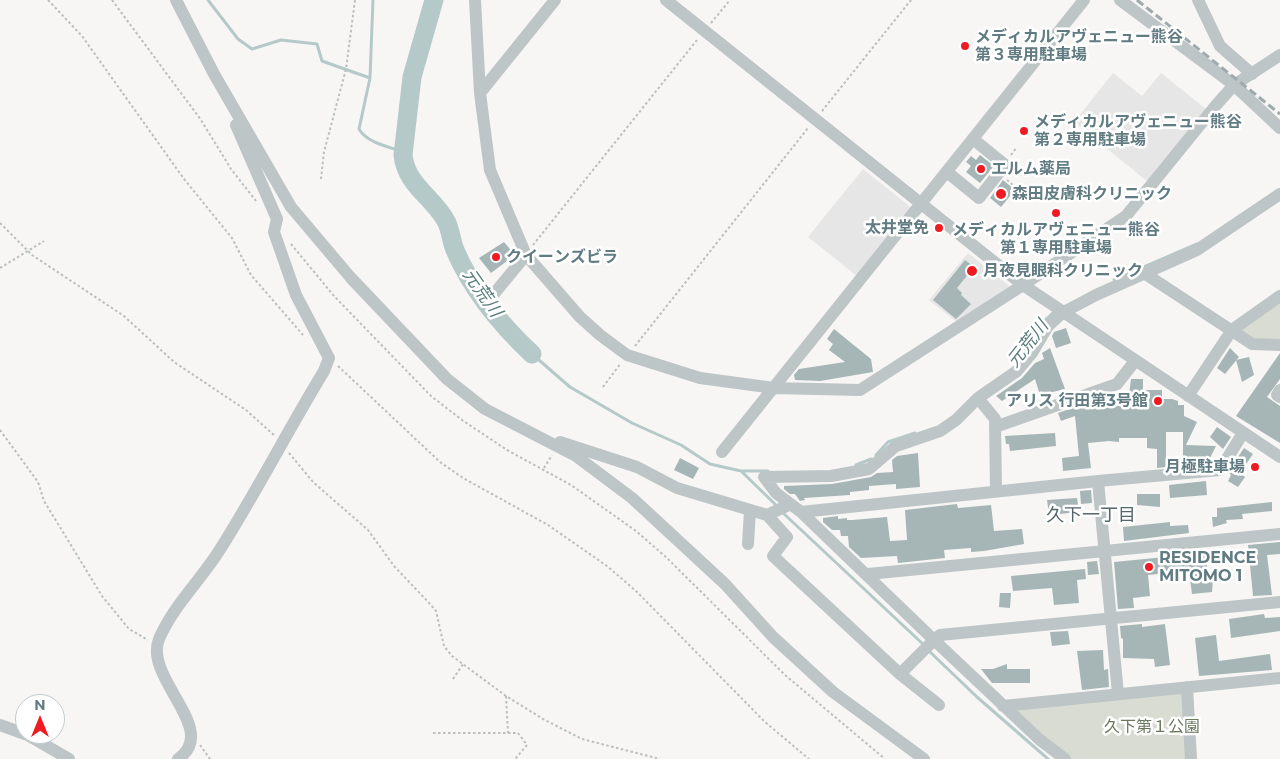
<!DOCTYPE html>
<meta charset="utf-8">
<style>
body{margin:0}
#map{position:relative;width:1280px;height:759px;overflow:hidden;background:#f7f6f4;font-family:Montserrat,sans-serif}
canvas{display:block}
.north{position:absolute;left:15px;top:694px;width:50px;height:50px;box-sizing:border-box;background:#fff;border:1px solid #bfcacd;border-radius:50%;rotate:0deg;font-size:14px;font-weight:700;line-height:20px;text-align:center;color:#607b81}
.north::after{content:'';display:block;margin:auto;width:18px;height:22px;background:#f01a22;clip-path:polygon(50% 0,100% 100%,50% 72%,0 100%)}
</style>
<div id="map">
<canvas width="1280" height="759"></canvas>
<div class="north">N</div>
</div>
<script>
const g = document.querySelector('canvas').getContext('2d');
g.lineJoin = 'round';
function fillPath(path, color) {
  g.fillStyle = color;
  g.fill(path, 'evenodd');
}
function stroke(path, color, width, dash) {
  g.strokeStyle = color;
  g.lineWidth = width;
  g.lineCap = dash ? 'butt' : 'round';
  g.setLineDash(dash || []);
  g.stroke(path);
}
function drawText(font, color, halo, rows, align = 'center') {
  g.font = font + ' Montserrat,"Noto Sans JP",sans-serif';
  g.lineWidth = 5;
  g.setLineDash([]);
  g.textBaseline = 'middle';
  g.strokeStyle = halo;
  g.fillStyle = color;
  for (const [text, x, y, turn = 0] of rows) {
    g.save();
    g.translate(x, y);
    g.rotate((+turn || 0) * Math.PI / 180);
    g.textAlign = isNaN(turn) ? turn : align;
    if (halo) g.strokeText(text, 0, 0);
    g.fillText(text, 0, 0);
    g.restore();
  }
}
fillPath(new Path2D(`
 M1113,73L1142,96L1161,73L1206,109L1147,181L1074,122Z
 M863,169L913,209L858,277L808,237Z
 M968,253L1012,288L958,323L929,300Z`), '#e5e6e5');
fillPath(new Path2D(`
 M1280,301V340H1253L1239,330Z
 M1183,693L1186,759H1071L1013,710Z`), '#d9dcd2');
stroke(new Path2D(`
 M208,0L238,39L252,49L281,40L317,44L322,61L370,78L359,129C367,143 389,147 404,152
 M370,78L373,0
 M1114,280L1197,244
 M532,354L570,387L632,423L681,445L710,464L741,471H768
 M1019,360L1043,322L1055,311
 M876,455L888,442L915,433
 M856,465L871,459
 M741,471L778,507
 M782,512L925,646
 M929,651L977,697L1048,759`), '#b5c9c9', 3);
stroke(new Path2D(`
 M434,0L412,77L403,155C406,185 433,197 446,221C451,230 451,241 455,250C472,290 500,324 532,354`), '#b5c9c9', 19);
fillPath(new Path2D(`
 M980,155L994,166L980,183L966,172L971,166L966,162L971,156L976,160Z
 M1003,180L1015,190L1001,207L990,198Z
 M504,242L515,255L491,273L479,258Z
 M965,260L974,267L957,288L962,293L961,295L971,304L956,319L933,300Z
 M1066,328L1071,343L1056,348L1052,336L1054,332Z
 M834,329L871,359L873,372L820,381L795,380L794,375L799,369L845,362L829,350L833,344L827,339Z
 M1050,348L1065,389L1040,395L1035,379L1002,401L996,396L1022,378L1035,363L1044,359L1042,353Z
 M1230,348L1239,357L1225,374L1217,368Z
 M1280,353V379L1267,397L1280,406V443L1236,416Z
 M1249,357L1254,375L1242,382L1236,360Z
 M1131,379H1143V390H1162V399H1172L1178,401V405H1184V416L1197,422L1186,445L1216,446L1210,458H1183V432H1166V467L1157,468V449L1147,448V438H1119V442L1109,441L1088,443L1091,468L1063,471L1062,458L1079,456L1075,416L1061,421L1058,413L1104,397L1129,395Z
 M1217,427L1231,437L1223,449L1210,437Z
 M1055,433L1056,446L1010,451L1009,444H1006L1005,436Z
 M1244,448L1253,454L1240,473L1245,477L1238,487L1228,481L1231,475L1228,472Z
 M918,453L920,487L896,489V484L869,486V490L850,492V495L804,498L805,500L800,501L795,494H790L784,489V486L832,484L871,477L877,473L893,472L892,460L897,456Z
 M680,458L699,468L693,479L674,470Z
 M1206,481L1207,495L1170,498L1169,485Z
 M1091,490L1092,503L1081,504L1080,491Z
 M1137,494H1160V507L1137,505Z
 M1077,498L1079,512L1049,515L1047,500Z
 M1272,502V511L1242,514L1243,519L1226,520L1227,523L1213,527L1212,517H1217V508Z
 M957,504L958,508L991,505L994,531L1022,529L1024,544L984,551L971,552V548L944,550L945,558L898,563L897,556L861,558L849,547L848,536H841L840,530H832L823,522V518L838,516V519L847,518V520H852L887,517L890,541L907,540L905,510Z
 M1170,522V526L1188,525L1189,533L1124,541L1123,527Z
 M1280,542V554L1267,555L1272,595L1253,596L1248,545Z
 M1206,550L1208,579L1213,578L1212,592L1192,594L1189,571L1148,575L1150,596L1133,598L1134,608L1118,609L1114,562L1186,555Z
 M1097,561L1099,574L1088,575L1087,562Z
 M1085,569L1086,579L1077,580L1079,603L1054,605L1052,588L1013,591L1011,576Z
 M1000,593H1011L1010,608L999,607Z
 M1264,614L1265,618L1280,617V631L1231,638L1229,619Z
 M1142,624V627L1165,624L1170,665L1155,667L1154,659L1123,658V639L1121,638L1120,626Z
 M1068,631L1070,644L1052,646L1050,632Z
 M1216,635L1219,661L1270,654L1272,670L1199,676L1195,638Z
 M1103,650L1104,670L1108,669L1109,687L1082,690L1077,651Z
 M1007,664V669H1030V683H992L981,669H993Z`), '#a6b5b6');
stroke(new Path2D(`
 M48,0L82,36L184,179L232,238L251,275L303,335
 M112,0L201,120L231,169L256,201
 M711,23L730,0
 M822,111L911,0
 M1011,155L1017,147
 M321,179L324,152L346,69L355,0
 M1007,180L1019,190
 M0,223L32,255L124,316L174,362L246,410L275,436
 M291,244L334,296L431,396L462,420L507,450L571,485L636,531L667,558L785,675L885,759
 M533,245L697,40
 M0,268L44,241
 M635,346L808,128
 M338,366L440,462L463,478L548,525L607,566L636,591L765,722L809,759
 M603,387L621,363
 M0,430L38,482L44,501L102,596L129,629L148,640
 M289,453L313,482L368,530L394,566L431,605L436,611L444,646L452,656L506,696L543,719L582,739L660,759
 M544,468L552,455
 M453,679L463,664
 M506,696L508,733
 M433,733H518L527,745L515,759
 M200,745L210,759`), '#b9bec0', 2, [2.5, 2.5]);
stroke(new Path2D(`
 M176,0L214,74L291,207L351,278L447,379L485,409L576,456L632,498L725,584L773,637L833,692L924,759
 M475,0L480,93L490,170L526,255L580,317L600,335L627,355L700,378L774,388L860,390L1023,285L1126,216L1217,104L1234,85L1280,55
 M666,0L1023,285L1280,457
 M1120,0L1234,85L1280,128
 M1198,0L1220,46L1252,74
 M480,93L555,0
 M947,172L979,198L1005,165L973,139
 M1144,273L1252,344L1280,345
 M493,295L526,255
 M1280,390L1277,395L1280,397
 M1188,396L1232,330L1280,296
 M978,398L995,419L996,491
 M995,427L1117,384L1135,361
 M560,442L637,467L677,488L767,515L791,504
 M722,452L1084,0
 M1098,481L801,512L934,640L940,635L1280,602
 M801,512L776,493L764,477L831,476L869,469L896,446L940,431L956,420L978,398L1017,371L1032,353L1048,326L1062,313L1096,295L1197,250L1280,194
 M767,515L787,537L773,556L900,674L939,705
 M748,544L750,510
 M868,574L1280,534
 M900,674L934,640L1040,740L1065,759
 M1187,687L1191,759
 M1118,694L1098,481L1220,470L1243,433
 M1003,706L1280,678
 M0,725L25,734
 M26,734L69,759
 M178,759C221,730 143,678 159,639C173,606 200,581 219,551C256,493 288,430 324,371L329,358L296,295L274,232L277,219L236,125`), '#bdc5c6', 12);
stroke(new Path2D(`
 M1137,0L1280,114`), '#9eaaad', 3, [8, 4]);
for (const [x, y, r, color] of [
 [965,46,5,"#f01a22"],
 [1024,131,5,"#f01a22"],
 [981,169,5,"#f01a22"],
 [1001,194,6,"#f01a22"],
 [1056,213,5,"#f01a22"],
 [939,228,5,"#f01a22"],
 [496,257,5,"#f01a22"],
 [972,271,6,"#f01a22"],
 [1158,401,5,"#f01a22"],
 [1255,467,5,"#f01a22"],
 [1149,567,5,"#f01a22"]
]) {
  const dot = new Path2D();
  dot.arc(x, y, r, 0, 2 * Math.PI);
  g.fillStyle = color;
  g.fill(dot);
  stroke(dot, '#fff', 2);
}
drawText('bold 16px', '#607b81', '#fff', [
 ["メディカルアヴェニュー熊谷",975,37],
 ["第３専用駐車場",975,55],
 ["メディカルアヴェニュー熊谷",1034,122],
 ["第２専用駐車場",1034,140],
 ["エルム薬局",991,169],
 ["森田皮膚科クリニック",1012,194],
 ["太井堂免",929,228,"right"],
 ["メディカルアヴェニュー熊谷",1056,230,"center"],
 ["第１専用駐車場",1056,248,"center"],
 ["クイーンズビラ",506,257],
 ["月夜見眼科クリニック",983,271],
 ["アリス 行田第3号館",1148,401,"right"],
 ["月極駐車場",1245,467,"right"],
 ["RESIDENCE",1159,558],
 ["MITOMO 1",1159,576]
], 'left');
drawText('16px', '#6b795f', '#fff', [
 ["久下第１公園",1152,727]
]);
drawText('italic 18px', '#5a7c7c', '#fff', [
 ["元荒川",482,293,55],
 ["元荒川",1028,344,-52]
]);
drawText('18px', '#52676c', '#fff', [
 ["久下一丁目",1091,516]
]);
</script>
